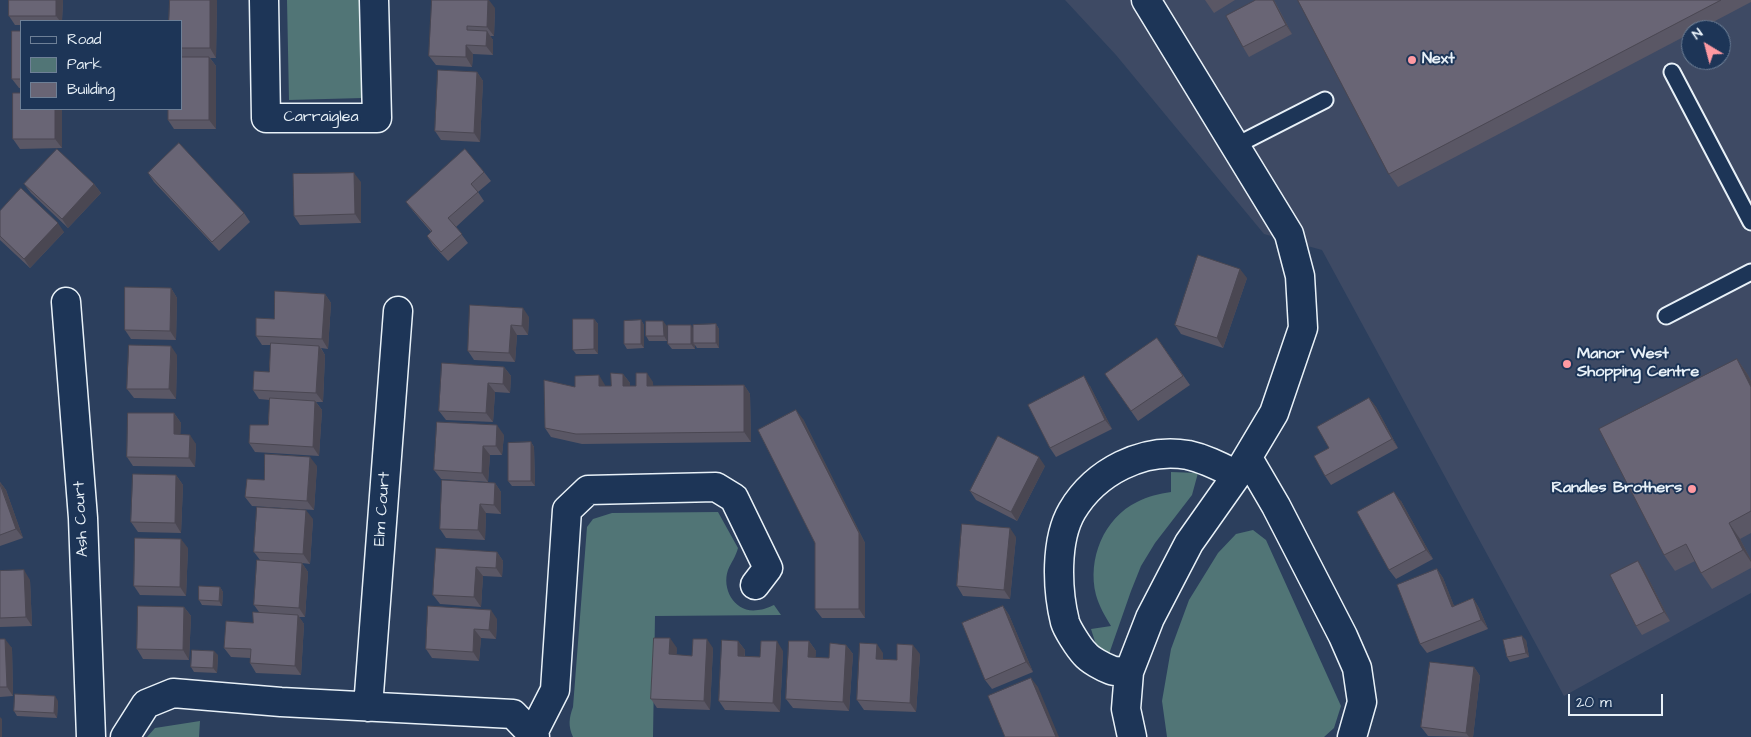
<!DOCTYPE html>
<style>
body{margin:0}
#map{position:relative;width:1751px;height:737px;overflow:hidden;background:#2c3f5d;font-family:"Architects Daughter",sans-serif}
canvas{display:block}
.legend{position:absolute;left:20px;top:20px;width:162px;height:90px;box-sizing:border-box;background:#1d3557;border:1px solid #6e8097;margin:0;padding:6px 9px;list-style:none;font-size:15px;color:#e8f1f8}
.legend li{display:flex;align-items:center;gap:10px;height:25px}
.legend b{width:25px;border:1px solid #6e8097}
.north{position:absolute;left:1681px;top:20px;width:50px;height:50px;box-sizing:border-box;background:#1d3557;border:1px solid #6e8097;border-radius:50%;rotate:323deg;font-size:14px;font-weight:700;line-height:20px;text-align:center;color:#e8f1f8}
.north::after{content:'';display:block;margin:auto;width:18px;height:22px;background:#ff9aa2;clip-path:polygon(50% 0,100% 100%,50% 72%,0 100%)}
.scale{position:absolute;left:1568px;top:694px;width:95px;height:22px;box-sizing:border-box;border:2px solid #e8f1f8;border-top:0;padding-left:6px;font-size:15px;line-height:18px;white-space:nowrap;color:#e8f1f8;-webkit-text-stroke:4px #1d3557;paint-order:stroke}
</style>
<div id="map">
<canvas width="1751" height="737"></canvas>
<ul class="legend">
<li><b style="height:6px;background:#1d3557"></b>Road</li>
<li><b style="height:14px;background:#517576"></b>Park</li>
<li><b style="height:14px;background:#696575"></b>Building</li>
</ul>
<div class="north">N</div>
<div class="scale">20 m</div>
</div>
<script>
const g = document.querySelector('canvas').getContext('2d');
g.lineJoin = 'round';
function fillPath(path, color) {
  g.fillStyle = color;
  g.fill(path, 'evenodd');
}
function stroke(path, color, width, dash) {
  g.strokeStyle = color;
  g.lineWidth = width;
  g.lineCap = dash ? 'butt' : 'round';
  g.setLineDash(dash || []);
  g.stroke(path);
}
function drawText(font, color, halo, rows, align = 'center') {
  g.font = font + ' "Architects Daughter",sans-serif';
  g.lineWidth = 4;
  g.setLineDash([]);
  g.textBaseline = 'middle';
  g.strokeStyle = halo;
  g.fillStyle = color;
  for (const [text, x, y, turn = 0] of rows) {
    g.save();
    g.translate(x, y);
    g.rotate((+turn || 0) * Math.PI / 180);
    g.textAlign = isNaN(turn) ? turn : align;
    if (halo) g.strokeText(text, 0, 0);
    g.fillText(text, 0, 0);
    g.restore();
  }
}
fillPath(new Path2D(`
 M1065,0H1751V593L1564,696L1322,250L1264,234L1116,55ZM1691,30H1721V60H1691Z`), '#3e4a64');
fillPath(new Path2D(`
 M287,0H360L363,98L289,100Z
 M1171,472L1198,473L1192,495L1155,543L1141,566L1131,591L1109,654L1097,648L1091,629L1111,626C1105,616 1099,606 1096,595C1087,559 1104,518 1137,502C1148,496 1159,494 1171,492Z
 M718,512L738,548C736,556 731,563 728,570C721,590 736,614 758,610C763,610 769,607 774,605L781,615L655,616L653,737H573C568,726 569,718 573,707L587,527L593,519L612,513Z
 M1253,530L1266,540L1341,706L1334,728L1324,737H1167L1162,701L1171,649L1189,600L1218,553L1236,534Z
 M200,721L199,737H147L155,728Z`), '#517576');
const service = new Path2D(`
 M1672,72L1751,222
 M1235,146L1325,100
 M1666,316L1751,272`);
const minor = new Path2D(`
 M264,0L266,118H377L374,0
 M66,302L83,518L91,737
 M1248,458L1276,506L1343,636L1357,668L1362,702L1352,737
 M1129,672C1124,671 1116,672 1111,670C1103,667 1090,660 1085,654C1079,648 1067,629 1065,622C1057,590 1055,540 1072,511C1095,472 1143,447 1188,455C1206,459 1221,467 1237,475
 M368,707L398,311
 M532,735L555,690L567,510L588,490L716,487L734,498L768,568L755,585
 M125,737L146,704L173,693L281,702L513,714L535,737
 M1132,737L1126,709L1129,672L1150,618L1189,543L1237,475L1274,413L1303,328L1300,276L1289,234L1146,0`);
stroke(service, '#e8f1f8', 19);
stroke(minor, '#e8f1f8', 31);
stroke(service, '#1d3557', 15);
stroke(minor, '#1d3557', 28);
fillPath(new Path2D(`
 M63,0L62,21H21V25H15L9,16Z
 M217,0L216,58H210L216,66V129H174L168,120L181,109V21Z
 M432,0L495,8L494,36H490L493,40V55L473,54L472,67L436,65L429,56Z
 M1205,0H1235L1214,13Z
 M1256,0H1274L1292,34L1249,57L1243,47Z
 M1298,0H1751V2L1698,30H1691V33L1398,187L1389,174Z
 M21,31V88H19L12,79Z
 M477,72L483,81L480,142L441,140L435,131Z
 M62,109V148L20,149L13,139Z
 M484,172L491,181L478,192L484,201L456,227L468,243L448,261L433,245L427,236L431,232L413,211L406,202Z
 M148,173L244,213L250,222L219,251L154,182Z
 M361,182V223L300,225L294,216Z
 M24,184H94L101,193L68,228L31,193Z
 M0,211L64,232L30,268L0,240Z
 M1247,278L1223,348L1181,334L1175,325Z
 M171,288L177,298L176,340L131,339L125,330Z
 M325,294L331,303L328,349L321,348L325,355L323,402H316L322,410L319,456L255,452L249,443L268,425L270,400L259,399L253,390L269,372L271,345H262L256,336L274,319Z
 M470,305L529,317L528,335H517L515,362L474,360L468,351Z
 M594,319L598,324V354H576L573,350Z
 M641,320L644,325V348L627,349L624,344Z
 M716,324L719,329V348H697L695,345V349H672L668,344L693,328Z
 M667,326V341H649L646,336Z
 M1157,338L1190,385L1138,421L1105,374Z
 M177,355L176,399L134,398L127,389Z
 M1737,359L1748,375L1751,381V533L1740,539L1751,560V568L1712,589L1701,573L1695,561L1675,571L1664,555Z
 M504,367L511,376L510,393L495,392L493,422L446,420L439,411Z
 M623,374L630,383V386H636L653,382V386L744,385L750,394L751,442L582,444L551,437L545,428L575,387L605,385V386H611Z
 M1090,386L1112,429L1056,457L1050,448Z
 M1369,398L1376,407L1398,448L1331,485L1325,476L1329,448Z
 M174,413L181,423L180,435L196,444L195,467L133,466L127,457Z
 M803,419L865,543V618H822L815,609V543Z
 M504,435L502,455H490L488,482L441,479L434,470Z
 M531,442L534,447L535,486H512L508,481Z
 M317,466L314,510L252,506L245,497L264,480Z
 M1045,466L1017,521L976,500L970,491Z
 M176,475L183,485L181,533L138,532L131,522Z
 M0,482L6,490L23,538L0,546Z
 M495,483L501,492V514L486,513L485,540L446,538L440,529Z
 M1401,501L1433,559L1396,579L1389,570Z
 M313,519L310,564L302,563L308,572L305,617H299L304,624L301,675L256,673L250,663V658L231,657L224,648L253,623L259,612L254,605L260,560L254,552Z
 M1016,537L1010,599L963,596L957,586Z
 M188,548L186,596L140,595L134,586Z
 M497,552L503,561L502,577L483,576L481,607L440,604L433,595Z
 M1638,561L1644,570L1670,621L1642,635L1636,626Z
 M1437,569L1443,578L1454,606L1473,598L1479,608L1488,629L1427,653L1420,644Z
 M0,571L30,580L32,626L0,627Z
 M220,587L223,592L222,606L202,605L199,600Z
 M1003,606L1009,615L1033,672L992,689L985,680Z
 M184,607L191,616L189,660L143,659L137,649Z
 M497,619L496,639L481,638L479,661L432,658L426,649Z
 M0,639L12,648L13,696L0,697Z
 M1526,640L1529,657L1510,662L1507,657Z
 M738,641L745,650V656L760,657L783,651L780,712L725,710L719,701Z
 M809,641L816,651L815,658H829L846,645L853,654L849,711L793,708L786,699Z
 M677,648L676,655L692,656L713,648L710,710L657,708L651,699Z
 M883,653V660H897L920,654L916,712L864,710L857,700Z
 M218,655L217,673L194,672L191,667Z
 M1474,667L1480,676L1473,737L1428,736L1421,727Z
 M58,701L57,718L17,716L14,711Z`), '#5a5765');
fillPath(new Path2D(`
 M56,0H63L62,21H60L56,16Z
 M210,0H217L216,58L210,48Z
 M488,0H489L495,8L494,36L487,27Z
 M1273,0H1274L1275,3L1292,34L1286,25Z
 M487,31L493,40V55L486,46Z
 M466,45L473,54L472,67L466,57Z
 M209,57L216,66V129L209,120Z
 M477,72L483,81L480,142L474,133Z
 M55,109H62V148L55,139Z
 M354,173L361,182V223L355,214Z
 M94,184L101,193L68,228L62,219Z
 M58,223L64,232L30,268L24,259Z
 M1240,269L1247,278L1223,348L1217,338Z
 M171,288L177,298L176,340L170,331Z
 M325,294L331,303L328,349L322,339Z
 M523,308L529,317L528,335L522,326Z
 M594,319L598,324V354L594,349Z
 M641,320L644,325V348L641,344Z
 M663,321L667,326V341L664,336Z
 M716,324L719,329V348L716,343Z
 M511,325L517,335L515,362L509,353Z
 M691,325L694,330L693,343L695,345V349L691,344Z
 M171,346L177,355L176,399L169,389Z
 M319,346L325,355L323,402L316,393Z
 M1737,359L1748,375L1751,381V387Z
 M504,367L511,376L510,393L503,384Z
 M647,373L653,382L654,395L647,386Z
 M623,374L630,383V395L623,386Z
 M599,375L605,385L606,396L599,386Z
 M1084,376L1090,386L1112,429L1105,420Z
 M488,383L495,392L493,422L486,413Z
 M744,385L750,394L751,442L744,432Z
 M1369,398L1376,407L1398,448L1392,439Z
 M315,401L322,410L319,456L313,447Z
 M796,410L803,419L865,543V618L859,609Z
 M174,413L181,423L180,444L174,434Z
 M497,425L504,435L502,455L496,446Z
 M190,435L196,444L195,467L189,458Z
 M531,442L534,447L535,486L531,481Z
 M483,446L490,455L488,482L482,473Z
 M310,457L317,466L314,510L307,501Z
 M1039,457L1045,466L1017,521L1011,512Z
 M176,475L183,485L181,533L175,523Z
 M0,482L6,490L23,538L16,529Z
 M495,483L501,492V514L494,505Z
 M1394,492L1401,501L1433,559L1426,550Z
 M480,504L486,513L485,540L478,530Z
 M306,510L313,519L310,564L303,554Z
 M1729,523L1740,539L1751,560V562L1743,550Z
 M1010,528L1016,537L1010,599L1004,590Z
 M181,539L188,548L186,596L180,587Z
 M497,552L503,561L502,577L496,568Z
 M1638,561L1644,570L1670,621L1664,612Z
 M302,563L308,572L305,617L299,608Z
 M476,567L483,576L481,607L474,597Z
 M1437,569L1443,578L1458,616L1452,607Z
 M24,570L30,580L32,626L26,617Z
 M220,587L223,592L222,606L219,601Z
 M1473,598L1479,608L1488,629L1481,620Z
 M1003,606L1009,615L1033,672L1026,662Z
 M184,607L191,616L189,660L183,650Z
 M491,610L497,619L496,639L489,630Z
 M298,615L304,624L301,675L295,666Z
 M474,629L481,638L479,661L473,652Z
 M1522,636L1526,640L1529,657L1526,653Z
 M670,638L677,648L676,664L669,654Z
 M5,639L12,648L13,696L7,687Z
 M707,639L713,648L710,710L704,701Z
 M738,641L745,650L744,665L738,656Z
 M777,641L783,651L780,712L773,703Z
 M809,641L816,651L815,667L808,657Z
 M877,644L883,653V668L876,659Z
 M846,645L853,654L849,711L843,702Z
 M913,645L920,654L916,712L910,703Z
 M214,651L218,655L217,673L213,668Z
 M1474,667L1480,676L1473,737H1469L1466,733Z
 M1031,678L1038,687L1059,737H1056Z
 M55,696L58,701L57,718L54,713Z
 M0,717L2,719V737H0Z`), '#4a4752');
const building = new Path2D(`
 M9,0H56V16H9Z
 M170,0H210V48H181V21H169Z
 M432,0H488L487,27L467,26V30L487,31L486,46L466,45V57L429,56Z
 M1256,0H1273L1286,25L1243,47L1226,16Z
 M1298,0H1721L1389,174Z
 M12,31H21V79H12Z
 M181,57H209V120H168V109H181Z
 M438,70L477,72L474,133L435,131Z
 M13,93H21V109H55V139H13Z
 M179,143L244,213L212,242L148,173Z
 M57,149L94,184L62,219L24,184Z
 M465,149L484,172L471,184L478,192L448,218L462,234L441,252L427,236L432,231L406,202Z
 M354,173L355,214L294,216L293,174Z
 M21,188L58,223L24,259L0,236V211Z
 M1198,255L1240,269L1217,338L1175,325Z
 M125,287L171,288L170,331L125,330Z
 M275,291L325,294L322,339L256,336V318L274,319Z
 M470,305L523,308L522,326L511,325L509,353L468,351Z
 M573,319H594V349L573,350Z
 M641,320V344H624V321Z
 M646,321H663L664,336H646Z
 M716,324V343H693V325Z
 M668,325H691V344H668Z
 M1157,338L1183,376L1131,411L1105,374Z
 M271,343L319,346L316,393L253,390L254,371L269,372Z
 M129,345L171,346L169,389H127Z
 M1737,359L1751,387V511L1729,523L1743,550L1701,573L1686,544L1664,555L1599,429Z
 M442,363L504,367L503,384L488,383L486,413L439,411Z
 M611,373L623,374V386H636V373H647V386L744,385V432L576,434L545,428L544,380L575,387V376L599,375V386H611Z
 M1084,376L1105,420L1050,448L1028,405Z
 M270,398L315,401L313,447L249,443L250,425H268Z
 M1369,398L1392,439L1325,476L1314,456L1329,448L1317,427Z
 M796,410L859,533V609H815V543L758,430Z
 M128,413H174V434L190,435L189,458L127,457Z
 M437,422L497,425L496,446H483L482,473L434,470Z
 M998,436L1039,457L1011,512L970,491Z
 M531,442V481H508V443Z
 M265,454L310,457L307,501L245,497L247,479L264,480Z
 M133,474L176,475L175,523L131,522Z
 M442,480L495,483L494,505L480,504L478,530L440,529Z
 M0,484L16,529L0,535Z
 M1394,492L1426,550L1389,570L1357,512Z
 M257,507L306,510L303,554L254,552Z
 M962,524L1010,528L1004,590L957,586Z
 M135,538L181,539L180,587L134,586Z
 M436,548L497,552L496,568L476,567L474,597L433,595Z
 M257,560L302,563L299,608L254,605Z
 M1638,561L1664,612L1636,626L1610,575Z
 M1437,569L1452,607L1473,598L1481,620L1420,644L1397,585Z
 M24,570L26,617L0,618V571Z
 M199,586L220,587L219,601L199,600Z
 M138,606L184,607L183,650L137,649Z
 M428,606L491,610L489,630L474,629L473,652L426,649Z
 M1003,606L1026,662L985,680L962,623Z
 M253,612L298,615L295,666L250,663L251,649L224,648L226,621L253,623Z
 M1522,636L1526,653L1507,657L1503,640Z
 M654,638H670L669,654L692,656L693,639H707L704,701L651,699Z
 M0,639H5L7,687H0Z
 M722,640L738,641V656L760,657L761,641H777L773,703L719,701Z
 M789,641H809L808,657L829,658L830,643L846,645L843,702L786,699Z
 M860,643L877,644L876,659L897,660V644L913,645L910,703L857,700Z
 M192,650L214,651L213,668L191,667Z
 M1430,662L1474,667L1466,733L1421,727Z
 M1031,678L1056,737H1005L988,696Z
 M15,694L55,696L54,713L14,711Z`);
fillPath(building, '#696575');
stroke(building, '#4a4752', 1);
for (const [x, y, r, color] of [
 [1412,60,5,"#ff9aa2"],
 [1567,364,5,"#ff9aa2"],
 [1692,489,5,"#ff9aa2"]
]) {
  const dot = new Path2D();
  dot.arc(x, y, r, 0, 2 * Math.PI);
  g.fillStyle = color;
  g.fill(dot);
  stroke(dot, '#1d3557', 2);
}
drawText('bold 16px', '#e8f1f8', '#1d3557', [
 ["Next",1422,60],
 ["Manor West",1577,355],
 ["Shopping Centre",1577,373],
 ["Randles Brothers",1682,489,"right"]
], 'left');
drawText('16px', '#e8f1f8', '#1d3557', [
 ["Carraiglea",321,118],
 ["Elm Court",383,509,-86],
 ["Ash Court",82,519,-93]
]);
</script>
